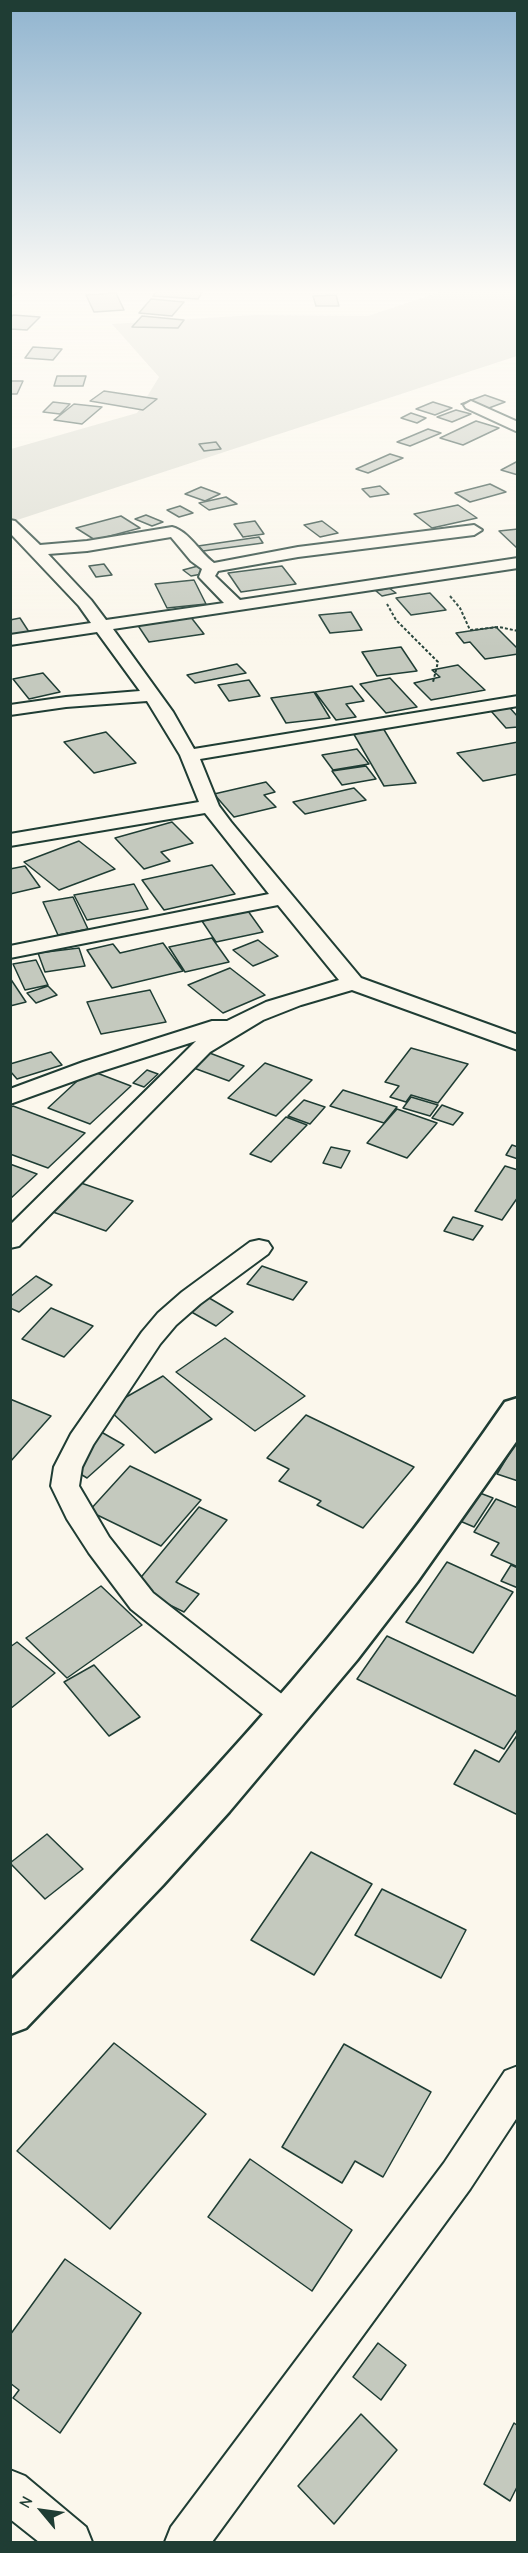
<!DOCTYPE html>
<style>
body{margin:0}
#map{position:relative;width:528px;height:2553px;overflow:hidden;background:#fbf7ec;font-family:"Comic Neue",sans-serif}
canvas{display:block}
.frame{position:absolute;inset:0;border:12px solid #1f3d34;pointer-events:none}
.north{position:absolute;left:12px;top:2481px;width:60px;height:60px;-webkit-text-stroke:4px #fbf7ec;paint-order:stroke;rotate:299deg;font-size:16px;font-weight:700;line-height:24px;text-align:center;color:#1f3d34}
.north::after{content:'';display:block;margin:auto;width:21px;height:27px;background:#1f3d34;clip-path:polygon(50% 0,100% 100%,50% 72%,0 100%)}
</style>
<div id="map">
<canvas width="528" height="2553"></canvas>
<div class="frame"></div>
<div class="north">N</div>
</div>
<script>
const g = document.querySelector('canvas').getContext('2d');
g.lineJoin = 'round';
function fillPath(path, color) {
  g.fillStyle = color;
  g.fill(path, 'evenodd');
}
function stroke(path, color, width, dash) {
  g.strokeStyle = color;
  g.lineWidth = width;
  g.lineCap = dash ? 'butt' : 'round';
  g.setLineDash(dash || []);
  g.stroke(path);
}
fillPath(new Path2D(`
 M443,291H517V356L11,522V449L137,413L159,377L112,324L254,315L368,316Z`), '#dbdcd1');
const building = new Path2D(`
 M157,291H203L198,299L153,296Z
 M116,293L124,310L94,312L86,295Z
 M336,295L339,306H316L313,296Z
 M151,299L184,302L172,316L139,313Z
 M13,315L40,317L27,330L10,329V318Z
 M142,316L184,320L178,328L132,327Z
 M33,347L62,349L53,360L25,358Z
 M57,376H86L83,386H54Z
 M10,381H23L17,394H10Z
 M104,391L157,399L143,410L90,401Z
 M485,395L505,402L481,411L461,404Z
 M53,402L70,404L60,414L43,412Z
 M433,402L452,408L435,415L416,409Z
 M74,404L102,407L82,424L54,420Z
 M456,410L471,414L452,422L437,417Z
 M411,413L426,418L417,423L401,418Z
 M476,421L499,428L463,445L440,438Z
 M428,429L441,433L410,446L397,442Z
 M216,442L221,449L204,451L199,444Z
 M390,454L403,458L368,473L356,469Z
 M518,461V475L501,470Z
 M490,484L506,492L470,502L455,493Z
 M380,486L389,494L370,497L362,489Z
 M201,487L220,494L205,501L185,494Z
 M226,497L237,504L209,510L199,503Z
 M458,505L477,518L432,528L414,514Z
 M180,506L193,513L179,517L167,510Z
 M146,515L163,522L152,526L135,519Z
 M121,516L140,528L95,540L76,528Z
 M255,521L264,534L243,537L234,524Z
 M322,521L338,533L320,537L304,525Z
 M518,529V549L499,531Z
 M259,537L263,543L203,551L198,546Z
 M104,564L112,575L96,577L89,566Z
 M198,566L207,573L191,576L183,570Z
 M282,566L296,584L241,592L228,573Z
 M194,580L206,604L167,608L155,584Z
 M389,588L396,593L382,596L376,591Z
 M430,593L446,610L411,615L396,598Z
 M351,612L362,630L330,633L319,615Z
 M190,616L204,634L149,642L137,624Z
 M20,618L29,632L10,635V620Z
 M496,627L518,649V654L485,659L470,642L464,643L456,633Z
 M401,647L417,671L377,676L362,652Z
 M237,664L246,673L195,683L187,675Z
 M458,665L485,690L431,700L414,683L440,677L432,670Z
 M43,673L60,692L29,699L13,679Z
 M390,678L417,707L386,713L360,684Z
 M249,680L260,696L229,701L218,685Z
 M352,686L364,701L346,704L356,717L336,720L315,692Z
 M314,692L330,718L286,723L271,698Z
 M510,708L518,717V727L506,728L491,711Z
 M383,728L416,783L384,786L352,731Z
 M106,732L136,763L94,773L64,742Z
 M518,742V774L483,781L457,753Z
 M357,749L369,764L333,770L322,755Z
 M366,766L376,779L342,785L332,771Z
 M266,782L275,792L264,795L276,807L234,817L214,794Z
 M354,788L366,800L305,814L293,802Z
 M172,822L193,843L161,852L170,861L144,869L115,838Z
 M79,841L115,869L59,890L24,862Z
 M212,865L235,894L164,910L142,880Z
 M25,866L40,887L10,894V869Z
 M134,884L148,909L87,920L74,895Z
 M73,897L88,929L58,935L43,902Z
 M248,911L263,932L216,942L202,921Z
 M212,938L229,962L185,972L169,947Z
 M258,940L278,956L253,966L233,950Z
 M163,943L183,971L112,988L87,950L113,944L120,953Z
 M79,948L85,966L45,972L38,953Z
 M36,960L48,985L25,990L13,964Z
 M230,968L265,995L223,1013L188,985Z
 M10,978L26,1002L10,1006Z
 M48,986L57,995L36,1003L27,993Z
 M150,990L166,1022L101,1034L87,1002Z
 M411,1048L468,1064L438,1103L411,1095L406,1102L390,1097L399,1086L385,1082Z
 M51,1052L62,1065L17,1079L10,1071V1064Z
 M207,1052L244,1066L229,1081L191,1067Z
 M265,1063L312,1080L276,1116L228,1098Z
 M89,1070L131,1086L90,1124L48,1108Z
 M147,1070L158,1074L144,1087L133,1083Z
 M343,1090L397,1107L384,1123L330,1106Z
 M411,1097L438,1105L430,1116L403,1108Z
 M304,1100L325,1107L310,1124L288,1116Z
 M442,1105L463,1113L453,1125L432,1118Z
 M13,1106L85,1133L48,1168L10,1154V1108Z
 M397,1109L437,1123L407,1158L367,1143Z
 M286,1117L307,1125L271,1162L250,1154Z
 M512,1145L518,1147V1159L506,1155Z
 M331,1147L350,1151L341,1168L323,1163Z
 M10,1164L37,1174L10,1199Z
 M505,1166L518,1170V1197L502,1220L475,1211Z
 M81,1183L133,1201L106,1231L53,1212Z
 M453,1217L483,1226L473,1240L444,1231Z
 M262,1266L307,1282L293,1300L247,1284Z
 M36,1276L52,1285L19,1312L10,1308V1297Z
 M199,1292L233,1312L216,1326L181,1306Z
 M51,1308L93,1326L64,1357L22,1339Z
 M225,1338L305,1396L255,1431L176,1372Z
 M163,1376L212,1419L155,1453L107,1408Z
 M10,1399L51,1416L10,1462Z
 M306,1415L414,1467L363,1528L317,1505L321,1501L279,1481L289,1469L267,1458Z
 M96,1429L124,1445L87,1478L59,1461Z
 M518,1439V1481L497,1474Z
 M130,1466L201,1500L161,1546L89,1511Z
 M472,1490L493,1498L474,1527L453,1518Z
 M496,1499L518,1508V1567L491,1555L499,1543L474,1532Z
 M199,1507L227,1520L176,1582L199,1594L184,1612L133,1587Z
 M447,1562L513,1592L473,1653L406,1622Z
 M511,1565L518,1568V1588L501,1581Z
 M101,1586L142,1625L67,1678L26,1638Z
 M387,1636L518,1697V1728L504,1749L357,1679Z
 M17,1642L55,1673L10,1709V1647Z
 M94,1665L140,1717L109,1736L64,1682Z
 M518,1734V1815L454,1784L475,1750L499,1762Z
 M47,1834L83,1869L45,1899L10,1863Z
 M311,1852L372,1884L314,1975L251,1940Z
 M382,1889L466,1930L441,1978L355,1935Z
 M114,2043L206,2114L110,2229L17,2151Z
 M344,2044L431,2092L383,2177L355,2161L342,2183L282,2147Z
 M250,2159L352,2230L312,2291L208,2217Z
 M65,2259L141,2313L60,2433L13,2398L19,2390L10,2383V2335Z
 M378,2343L406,2365L381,2400L353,2377Z
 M361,2414L397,2450L334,2524L298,2486Z
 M514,2423L518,2426V2485L510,2501L484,2484Z`);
fillPath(building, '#c4c9be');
stroke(building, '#1f3d34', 1.5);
const minor = new Path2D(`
 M10,291H18L10,296Z
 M471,401L518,422V432L466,408L464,405Z
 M10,520L15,521L40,545L87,541L172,527C190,532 199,552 214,563L298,547L474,525L482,530L474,535L298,557L218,571L215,576L240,600L518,558V568L113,629L173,712L194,749L518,696V706L200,759L219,806L231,822L361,978L518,1035V1050L352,990L301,1005L263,1020L210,1052L19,1246L10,1248V1225L196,1041L99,1072L10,1104V1089L83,1062L212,1021H227L266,1002L339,980L278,905L10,958V946L269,894L205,813L10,846V834L199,802L180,755L147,701L66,707L10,715V705L66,697L140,691L97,632L10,645V635L91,623L79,606L10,533ZM171,537L191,561L202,569L199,577L224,603L106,620L91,600L48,554L87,551Z
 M259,1240L268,1242L272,1248L268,1254L200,1304L176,1325L160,1344L93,1445L82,1467L79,1486L109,1537L153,1593L297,1706L302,1715L297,1724L286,1728L275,1724L131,1609L89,1553L67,1519L51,1486L54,1467L71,1434L142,1332L158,1313L182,1292L250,1242Z
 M518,2066V2116L470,2189L212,2542H165L171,2527L444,2163L505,2071Z
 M10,2470L25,2476L86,2527L92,2542H39L10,2519Z`);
const tertiary = new Path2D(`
 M518,1398V1439L417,1582L357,1660L229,1812L163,1885L26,2028L10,2034V1981C121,1871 229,1758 328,1638C391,1562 449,1483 505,1402Z`);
stroke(minor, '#1f3d34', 4);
stroke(tertiary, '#1f3d34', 5);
stroke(new Path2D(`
 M450,596L460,608L470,630L499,627L518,631
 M387,604L396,620L438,662L433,682`), '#1f3d34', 2, [3, 2]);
fillPath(minor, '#fbf7ec');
fillPath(tertiary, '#fbf7ec');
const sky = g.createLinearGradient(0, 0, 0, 648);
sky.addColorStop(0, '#90b4cf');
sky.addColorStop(0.45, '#fdfbf6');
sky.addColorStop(1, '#fdfbf600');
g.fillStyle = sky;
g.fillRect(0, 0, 528, 648);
</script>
